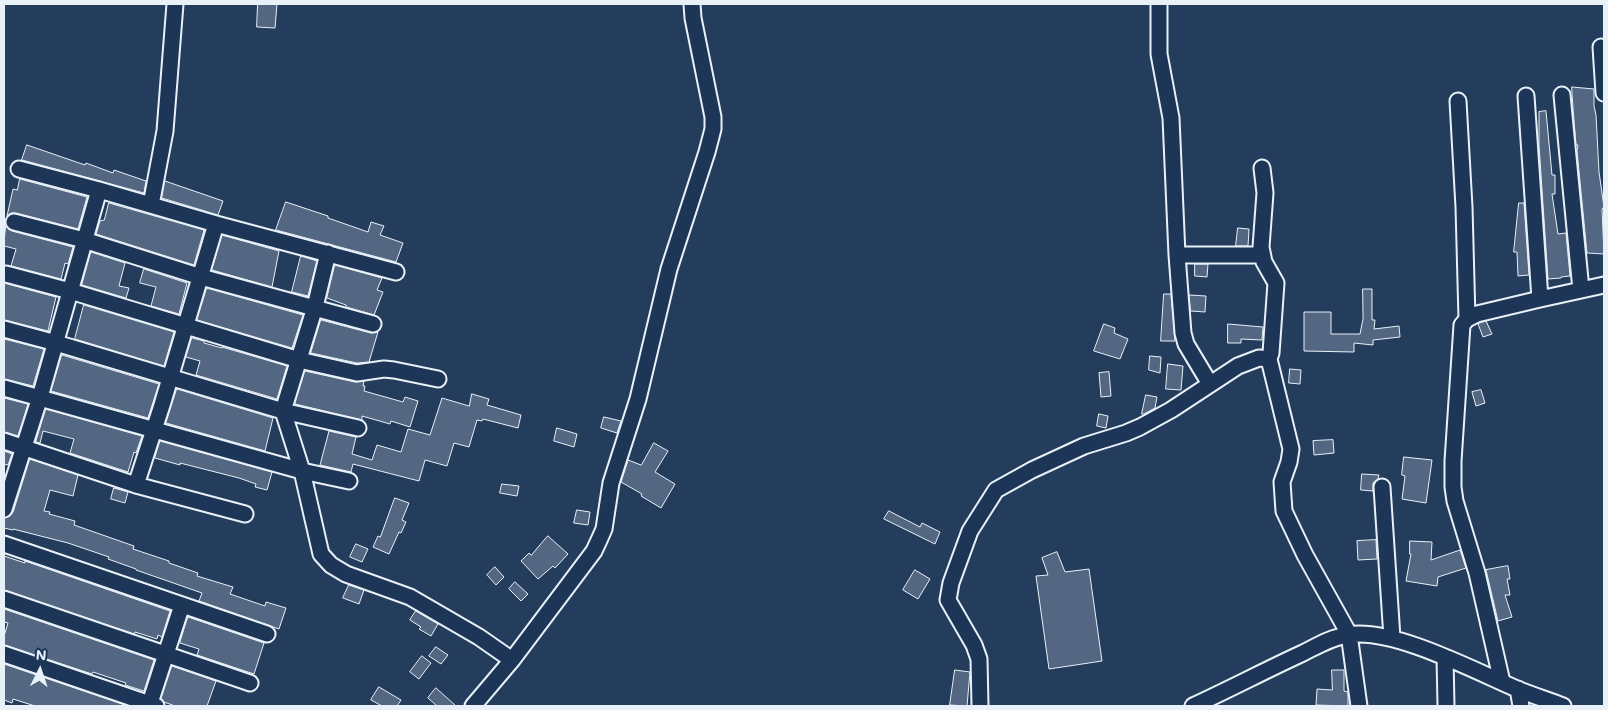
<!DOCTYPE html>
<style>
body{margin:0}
#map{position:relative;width:1608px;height:710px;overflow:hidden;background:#253d5d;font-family:Mali,sans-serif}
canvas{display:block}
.frame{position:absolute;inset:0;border:5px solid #e8f1f8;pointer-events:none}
.north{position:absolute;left:15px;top:645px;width:50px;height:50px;-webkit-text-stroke:4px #1d3557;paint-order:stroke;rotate:4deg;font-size:14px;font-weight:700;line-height:20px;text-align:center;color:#e8f1f8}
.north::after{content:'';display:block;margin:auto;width:18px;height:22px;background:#e8f1f8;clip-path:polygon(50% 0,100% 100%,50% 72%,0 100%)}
</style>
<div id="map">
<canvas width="1608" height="710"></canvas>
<div class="frame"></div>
<div class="north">N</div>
</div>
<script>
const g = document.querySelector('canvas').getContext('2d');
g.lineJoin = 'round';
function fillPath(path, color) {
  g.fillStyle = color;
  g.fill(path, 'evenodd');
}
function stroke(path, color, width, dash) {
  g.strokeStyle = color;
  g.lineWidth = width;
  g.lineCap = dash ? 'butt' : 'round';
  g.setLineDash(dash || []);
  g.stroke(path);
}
const building = new Path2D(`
 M258,4H277L275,28L257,27Z
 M1572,87L1594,89V106L1596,115L1599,172L1604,207L1602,209L1604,254L1587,253L1577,151L1578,145H1576L1573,108Z
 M1546,111L1552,175H1555V194H1552L1558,234L1566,233L1570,276L1561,277V278L1548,279L1539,145V112Z
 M27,145L85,165L86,163L113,173L114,170L146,181L144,193L22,160Z
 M20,179L87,197L78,229L16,213H11L7,216L13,189L17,190Z
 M165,181L223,201L218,215L162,198Z
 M286,202L328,216V218L368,232L371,222L384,226L380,235L403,243L396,262L276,230Z
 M109,203L204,230L194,265L96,234L100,221L104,220Z
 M1519,203H1524L1529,275L1518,276L1517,252H1514Z
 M6,226L12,231L73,247L68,264L65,263L61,279L11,266L16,249L4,246Z
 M1238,228L1249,229L1248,246H1236Z
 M222,235L279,251L272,287L212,270Z
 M91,252L125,263L119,286L129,288L126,298L82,285Z
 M301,256L317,261L308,296L292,292Z
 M1195,264H1208L1207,277L1195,276Z
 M335,265L382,278L377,290L383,292L374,315L346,307V305L327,298Z
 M144,269L187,283L179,314L151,306L156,287L140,283Z
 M4,283L56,297L48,331L4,320Z
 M207,288L303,315L292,348L197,320Z
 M1363,289H1372V320H1375L1374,329L1399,326L1400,337L1373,340V345L1354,343V352L1304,351V312H1331V334H1360L1363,319Z
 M1164,294H1171L1175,341H1161Z
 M1189,295L1206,296L1205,312L1191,311Z
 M84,305L174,332L164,366L75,339Z
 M321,320L371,333L378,332L369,362L357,363L311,353Z
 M1486,321L1492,334L1483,337L1478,324Z
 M1104,324L1115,328L1114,333L1128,339L1120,359L1094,351Z
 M1228,324L1263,327L1262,340L1241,339V343H1228Z
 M192,338L204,341V343L222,348V347L287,366L277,399L196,375L200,361L186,357Z
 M4,339L44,349L33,386L4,379Z
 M62,355L159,384L148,418L51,391Z
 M1150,356L1161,357L1160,373L1149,370Z
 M1168,364L1183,366L1181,390L1166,389Z
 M1290,369L1301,370L1300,384L1289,383Z
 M305,371L355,382L364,381L363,386H365L364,391L403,402L405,397L418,401L410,427L391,421L390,424L362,416V420L295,404Z
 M1109,372L1111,396L1101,397L1099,373Z
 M177,389L273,418L265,451L166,423Z
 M1481,390L1485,403L1476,406L1472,392Z
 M472,394L489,399L487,405L521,415L518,428L483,419L482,421L477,420L469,447L454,443L447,466L425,460L419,481L353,464L351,472L320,465L329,431L356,437L352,454L372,460L377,445L401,452L408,429L430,435L442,398L469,406Z
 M1146,395L1157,397L1155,408L1144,414H1142Z
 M4,398L28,404L18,436L4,432Z
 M46,409L142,436L136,453L134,452L128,472L70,453L74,439L43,431L40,443L36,442Z
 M1099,414L1108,416L1106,428L1097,426Z
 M604,417L621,421L617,433L601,428Z
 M557,428L577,434L574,447L554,441Z
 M1333,440L1334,453L1314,455L1313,441Z
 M160,441L272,472L267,490L255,487L256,484L239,478L180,463V465L155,458Z
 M654,443L668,451L655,472L675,484L661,508L641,496L642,494L621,482L628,460L641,465Z
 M4,451L12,454L8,465L4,464Z
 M1404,457L1432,460L1426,503L1402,499L1405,476L1402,475Z
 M30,459L78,475L73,496L50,490L44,511L50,512L49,514L75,521L74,525L134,546L133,549L169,561V563L198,573L197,576L233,587L230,594L265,606L266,602L286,608L279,629L199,601L202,593L136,570V569L108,559L109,557L68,543L13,529V530L4,528V518L10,516L13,512Z
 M1362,474L1379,475L1378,479L1373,483V491L1361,490Z
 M502,484L519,486L517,496L500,493Z
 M114,488L128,492L125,503L111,499Z
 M395,498L409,503L402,520L406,522L401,533L399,532L389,554L373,547L378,536L380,537Z
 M577,510L590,512L588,525L574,523Z
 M889,511L920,527L922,523L940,532L935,544L884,519Z
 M548,536L568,554L555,568L553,566L538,579L521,561L529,553L531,555Z
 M1376,540L1377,559L1358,560L1357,541Z
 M1410,541L1432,542L1431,560L1460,550L1466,568L1438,577L1437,586L1406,581L1411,554H1410Z
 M356,544L368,549L362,562L350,557Z
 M1057,552L1065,572L1089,569L1102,661L1049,669L1036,576L1048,575L1042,558Z
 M4,556L25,563V561L170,611L162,637L158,635L157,639L135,632L134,634L4,590Z
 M1508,566L1510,579H1507L1510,595H1505L1512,617L1498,621L1486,570Z
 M495,567L504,577L496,585L487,575Z
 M915,570L930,579L918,599L903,590Z
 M515,582L528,594L521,601L509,589Z
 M349,585L364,590L359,604L343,598Z
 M4,609L154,660L144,691L125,685L126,683L93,672L92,674L4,645V636L8,623L4,622Z
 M416,611L438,624L431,636L419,629L421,627L410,620Z
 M188,617L264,643L254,674L197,655L199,649L180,643Z
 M436,647L448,655L441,664L429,656Z
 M422,656L431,663L419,679L410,672Z
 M4,664L128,706H35L13,699L12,703L4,700Z
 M172,666L216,681L207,706H175L164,702L161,699Z
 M955,670L970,672L967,706L950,705Z
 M1332,670H1344V691L1348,692V706L1316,705L1317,689L1332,690Z
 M379,687L401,700L397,706H382L371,700Z
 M436,688L456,706H437L428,698Z`);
fillPath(building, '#536782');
stroke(building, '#e8f1f8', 1);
const minor = new Path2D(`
 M1159,4V54L1171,118L1177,255L1183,333L1186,344L1210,384
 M1601,47L1604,93
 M1562,95L1581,290
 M1526,96L1540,299
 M1458,101L1464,207L1467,319
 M19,169L99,190
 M151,205L165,131L175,4
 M14,222L84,240L201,277L373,324
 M328,253L315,307L283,411L302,471L321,554L331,565L346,574L410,597L479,637L512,660
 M1177,255H1262
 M6,274L70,291L299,360L357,373L384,369L394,370L438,379
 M4,329L56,343L283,411L358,428
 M1269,359L1291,449L1289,462L1282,482L1284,511L1305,555L1349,634L1359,706
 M4,388L302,471L349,481
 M4,441L136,485L245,514
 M136,485L162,405L216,224
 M1382,487L1392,638
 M4,509L40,397L99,190L216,224L396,272
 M4,544L267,634
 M4,599L250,683
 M4,654L156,706
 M1445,657L1446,706
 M1502,682L1477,573L1455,501L1453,487V461L1462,325L1467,319L1477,314L1540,299L1604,285
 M1518,689L1521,706
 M149,706L182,605
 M473,706L512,660L594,551L600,538L604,529L611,483L638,399L669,269L707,152L713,129V117L693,18L692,4
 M980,706L979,659L974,645L948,600L951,583L970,531L996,490L1032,470L1084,446L1126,433L1140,427L1171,410L1238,366L1259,358L1269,359L1271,353L1276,283L1264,262L1261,247L1265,193L1262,168
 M1193,706C1230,689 1266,670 1303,653C1317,646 1332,637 1348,635C1392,627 1475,671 1517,689C1532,695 1547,700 1563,706`);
stroke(minor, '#e8f1f8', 19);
stroke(minor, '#1d3557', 15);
</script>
